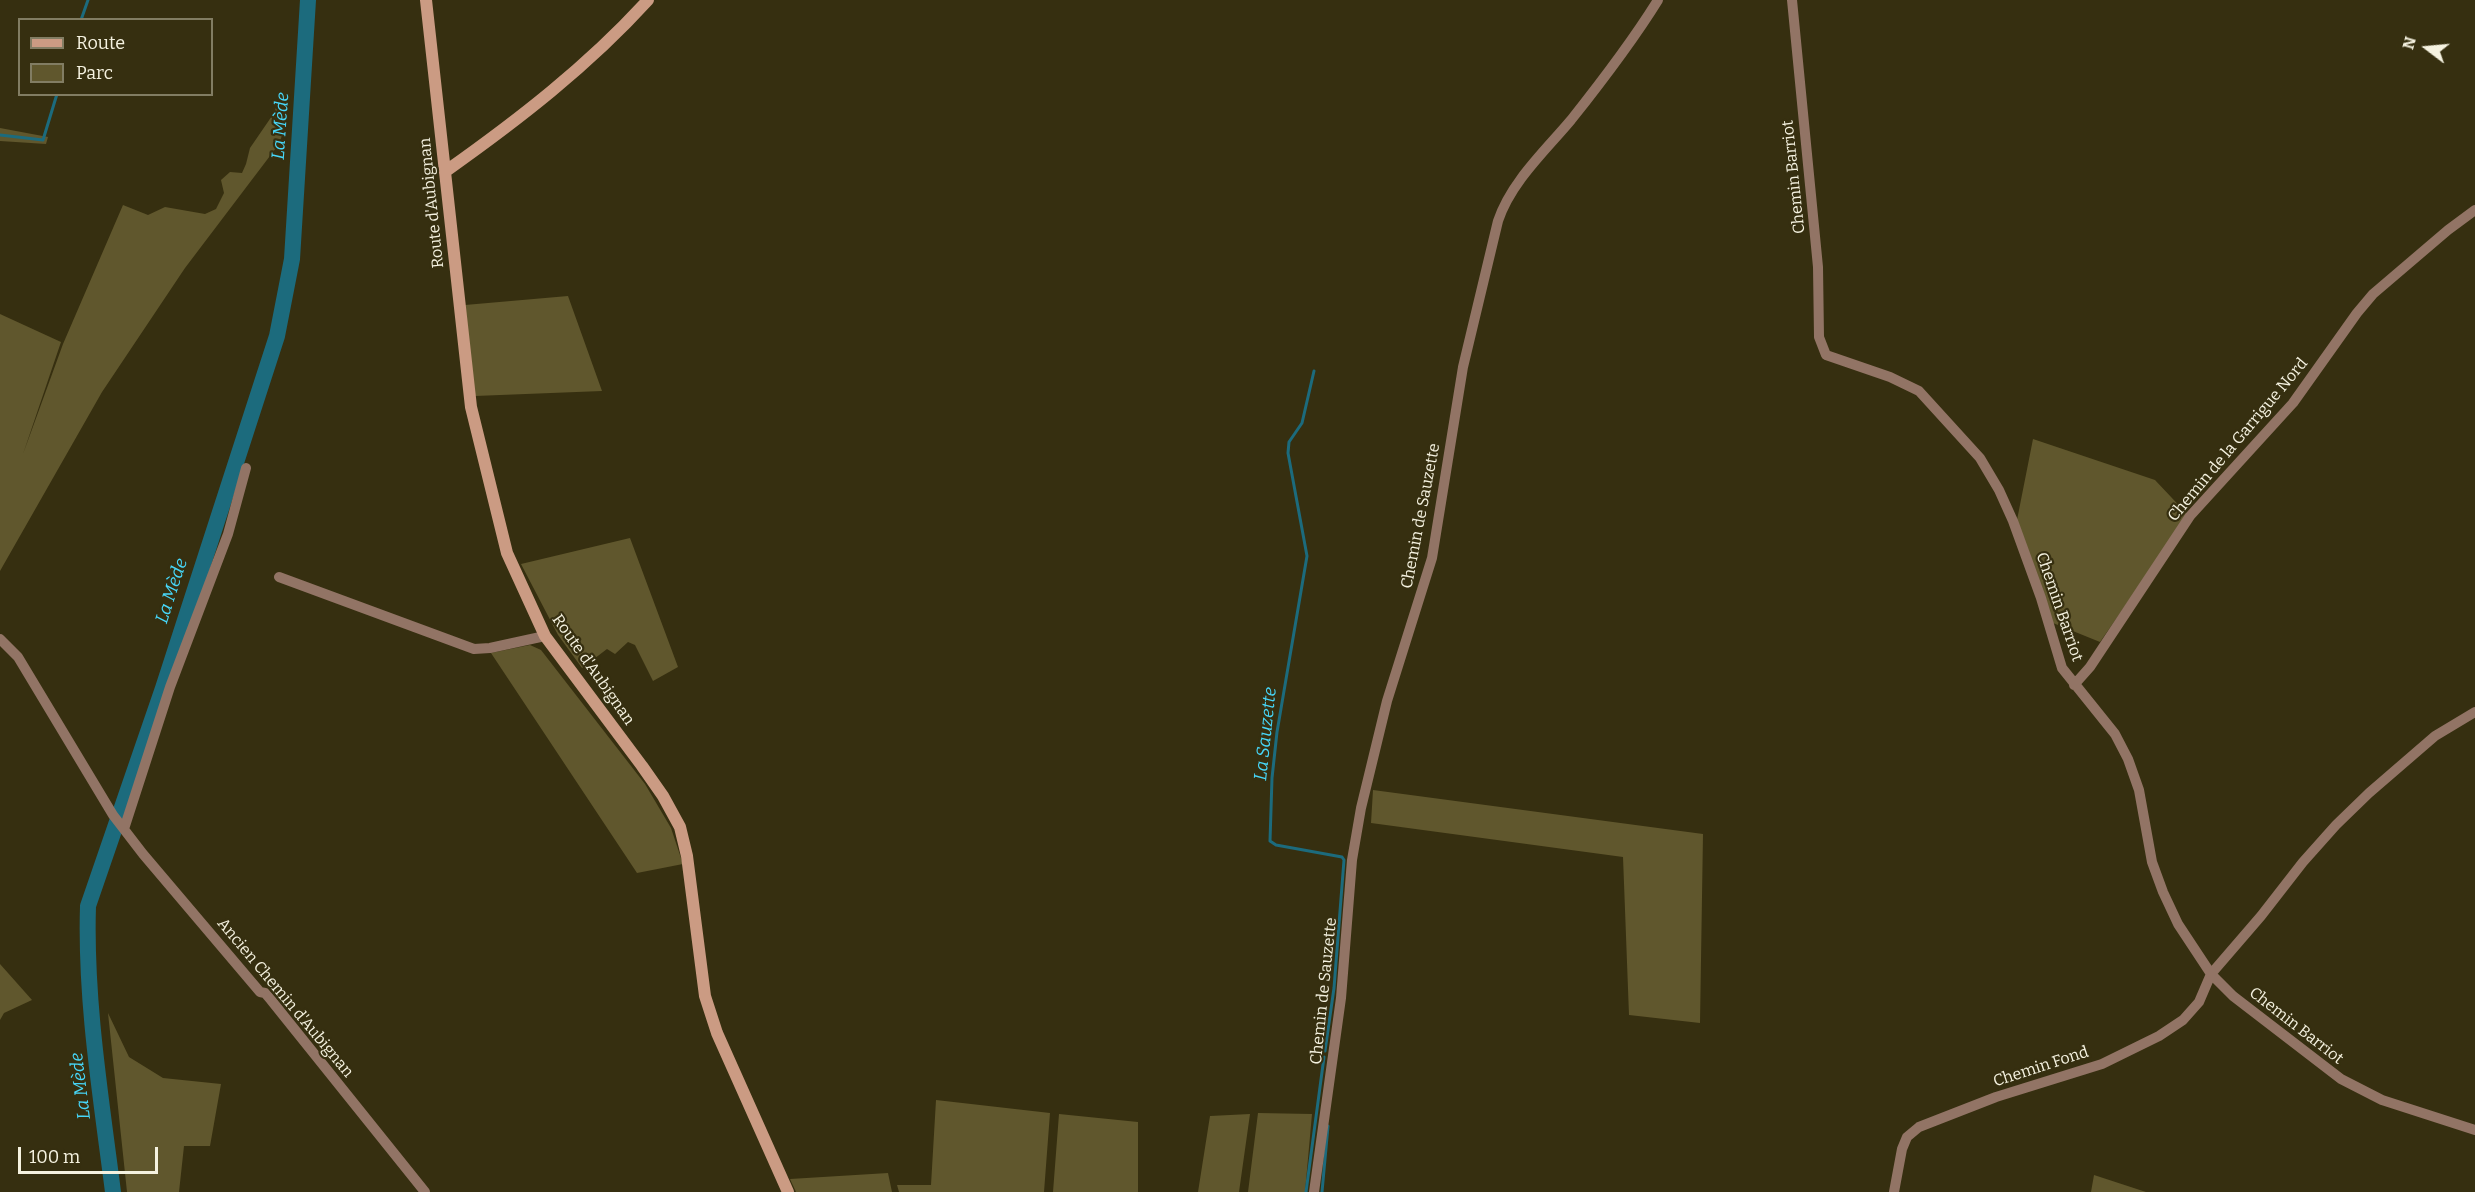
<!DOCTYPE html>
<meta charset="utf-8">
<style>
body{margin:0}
#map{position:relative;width:2475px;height:1192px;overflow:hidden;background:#362f10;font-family:Bitter,serif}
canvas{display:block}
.legend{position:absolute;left:18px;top:18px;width:195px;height:78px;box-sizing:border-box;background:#362f10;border:2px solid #827d63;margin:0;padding:8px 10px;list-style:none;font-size:18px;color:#f5f2e0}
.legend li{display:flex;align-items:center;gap:12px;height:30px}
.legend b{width:30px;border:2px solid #827d63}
.north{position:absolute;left:2397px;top:18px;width:60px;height:60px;-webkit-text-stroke:4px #362f10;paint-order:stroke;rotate:286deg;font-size:16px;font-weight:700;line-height:24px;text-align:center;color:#f5f2e0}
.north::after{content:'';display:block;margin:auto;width:21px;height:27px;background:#f5f2e0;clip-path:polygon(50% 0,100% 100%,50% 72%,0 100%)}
.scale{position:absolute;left:18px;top:1147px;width:140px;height:27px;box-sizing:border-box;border:3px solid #f5f2e0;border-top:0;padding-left:8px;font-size:18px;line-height:21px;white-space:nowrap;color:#f5f2e0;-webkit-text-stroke:4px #362f10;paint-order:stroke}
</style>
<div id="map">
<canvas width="2475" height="1192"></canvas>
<ul class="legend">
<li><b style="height:8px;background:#cb9b83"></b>Route</li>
<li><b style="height:16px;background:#60572d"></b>Parc</li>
</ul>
<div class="north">N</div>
<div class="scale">100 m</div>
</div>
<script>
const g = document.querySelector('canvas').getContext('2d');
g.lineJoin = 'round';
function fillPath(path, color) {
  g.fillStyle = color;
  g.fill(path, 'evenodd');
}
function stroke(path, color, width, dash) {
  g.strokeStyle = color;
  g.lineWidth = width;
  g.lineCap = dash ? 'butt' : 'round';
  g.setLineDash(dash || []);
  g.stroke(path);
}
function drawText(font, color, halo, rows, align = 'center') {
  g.font = font + ' Bitter,serif';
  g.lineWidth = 4.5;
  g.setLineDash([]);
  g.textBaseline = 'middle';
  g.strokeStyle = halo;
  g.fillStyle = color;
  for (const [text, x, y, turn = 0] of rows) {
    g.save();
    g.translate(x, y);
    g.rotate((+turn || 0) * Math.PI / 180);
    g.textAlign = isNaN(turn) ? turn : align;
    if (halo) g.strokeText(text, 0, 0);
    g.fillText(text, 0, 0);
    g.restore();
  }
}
fillPath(new Path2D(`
 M279,99L288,118L279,144L185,268L102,392L0,571V314L61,342L23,454L63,344L123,205L148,215L165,207L205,214L216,209L224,193L221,180L230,172L242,173L246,164L250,148L274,113Z
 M0,128L48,137L46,144L0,141Z
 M568,296L602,391L475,396L465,305Z
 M2033,439L2155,480L2188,515L2100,642L2053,623L2017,520Z
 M630,538L678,667L653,681L635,645L628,642L615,654L607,649L582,668L558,635L521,564Z
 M530,645L541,650L645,784L671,828L683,864L637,873L491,653Z
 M1373,790L1703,834L1700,1023L1629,1015L1623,857L1371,823Z
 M0,964L32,1000L4,1013L0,1020Z
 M108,1013L129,1057L163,1078L221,1084L210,1146H184L179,1192H127Z
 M936,1100L1050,1113L1044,1192H899L897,1185H931Z
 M1258,1113L1312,1114L1305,1192H1248Z
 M1059,1114L1138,1122V1192H1053Z
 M1250,1114L1239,1192H1198L1210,1116Z
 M888,1173L892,1192H796L790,1179Z
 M2094,1175L2146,1192H2091Z`), '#60572d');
stroke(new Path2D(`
 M81,20L88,0
 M0,135L43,140L57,94
 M1314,371L1302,423L1289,442L1288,453L1307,556L1277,732L1272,778L1270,841L1276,845L1342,857L1344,860L1334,988L1325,1051
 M1306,1192L1324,1057
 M1322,1192L1328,1126`), '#1c6b7d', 3);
stroke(new Path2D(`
 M113,1192C101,1097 85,1001 88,906L163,688L277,336L292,259L308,0`), '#1c6b7d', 16);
stroke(new Path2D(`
 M1792,0L1818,267L1819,337L1826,355L1890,377L1919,391L1980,458L1999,490L2013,521L2041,598L2062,668L2115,734L2128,759L2139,790L2152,862L2163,892L2178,924L2211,974L2233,996L2341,1079L2382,1100L2475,1130
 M279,577L474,649L490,648L545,636
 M0,639L18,657L113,815L143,854L260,992L265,993L271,1000L425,1192
 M2074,685L2090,667L2190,516L2293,403L2357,313L2373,294L2448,230L2475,210
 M124,829L170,687L228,534L246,468
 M1314,1192L1341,998L1352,860L1361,808L1387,701L1432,558L1463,367L1498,221C1511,182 1545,151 1571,120C1602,81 1632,42 1658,0
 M1894,1192L1902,1149L1907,1137L1919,1127L1996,1097L2102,1064L2159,1036L2183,1020L2199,1002L2211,974L2261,916L2303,862L2336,825L2369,793L2435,736L2475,712`), '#927465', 10);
stroke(new Path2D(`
 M426,0L471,407L507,553L545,636L642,766L663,796L680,827L687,856L705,996L717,1033L788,1192
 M446,171C518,120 588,66 648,0`), '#cb9b83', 12);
drawText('16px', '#f5f2e0', '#362f10', [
 ["Chemin Barriot",1794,177,-96],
 ["Route d'Aubignan",432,203,-96],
 ["Chemin de la Garrigue Nord",2238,440,-50],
 ["Chemin de Sauzette",1421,516,-79],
 ["Chemin Barriot",2059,607,71],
 ["Route d'Aubignan",593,670,55],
 ["Chemin de Sauzette",1324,991,-84],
 ["Ancien Chemin d'Aubignan",285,998,50],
 ["Chemin Barriot",2296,1026,38],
 ["Chemin Fond",2041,1067,-18]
]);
drawText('italic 18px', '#47d7f9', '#362f10', [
 ["La Mède",281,126,-86],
 ["La Mède",172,591,-72],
 ["La Sauzette",1266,734,-84],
 ["La Mède",81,1086,-97]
]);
</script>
